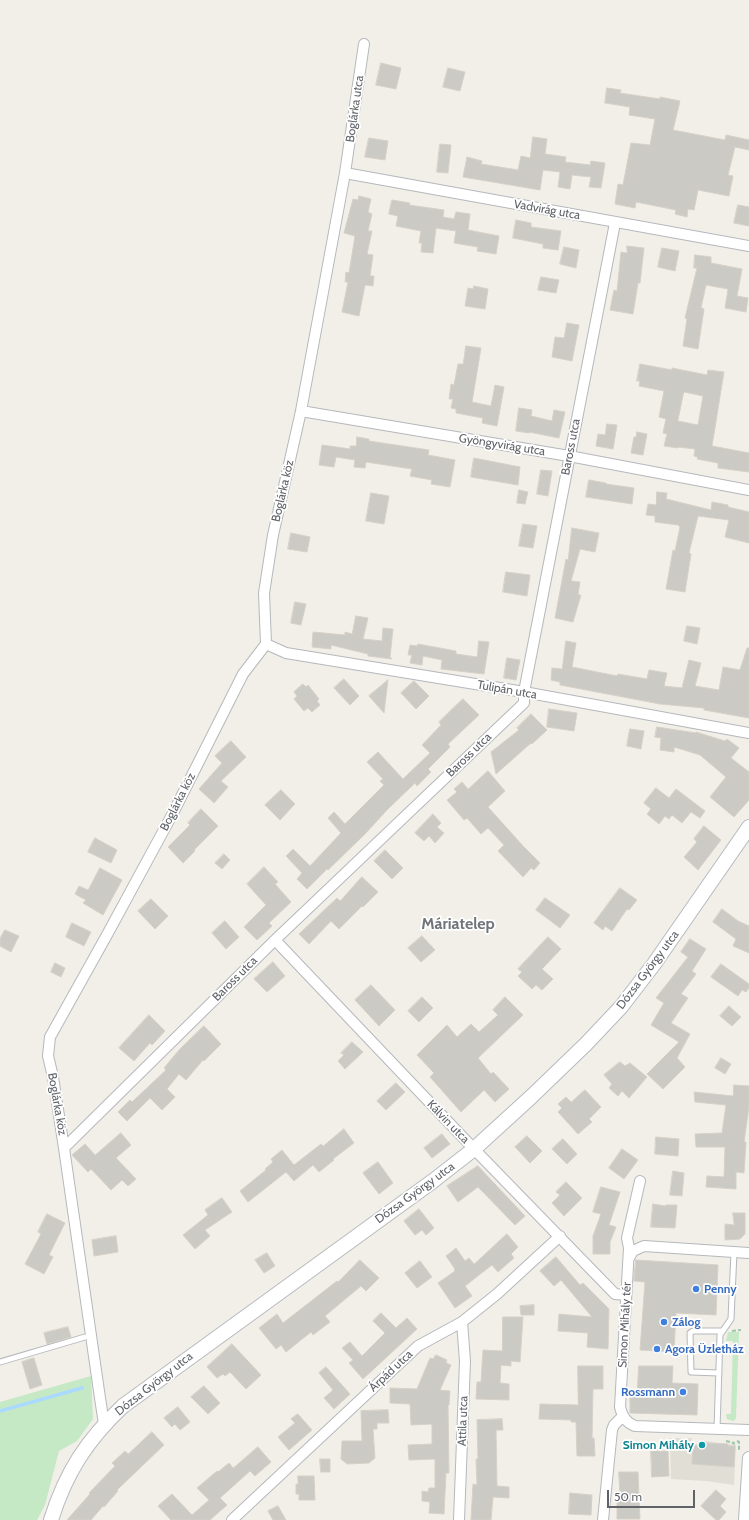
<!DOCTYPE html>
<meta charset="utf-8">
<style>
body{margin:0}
#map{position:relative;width:749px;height:1520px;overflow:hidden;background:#f1efe8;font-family:Cabin,sans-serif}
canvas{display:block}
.scale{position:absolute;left:607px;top:1490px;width:88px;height:18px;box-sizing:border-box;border:2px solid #5f6368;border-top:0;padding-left:5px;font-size:12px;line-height:14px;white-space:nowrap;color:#5f6368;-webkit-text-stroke:3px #fff;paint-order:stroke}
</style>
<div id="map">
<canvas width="749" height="1520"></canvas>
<div class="scale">50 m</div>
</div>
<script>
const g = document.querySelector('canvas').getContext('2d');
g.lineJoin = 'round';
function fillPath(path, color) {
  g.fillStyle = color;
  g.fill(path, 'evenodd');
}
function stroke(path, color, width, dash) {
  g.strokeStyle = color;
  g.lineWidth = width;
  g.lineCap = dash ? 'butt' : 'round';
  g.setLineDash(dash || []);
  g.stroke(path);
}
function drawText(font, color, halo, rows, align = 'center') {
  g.font = font + ' Cabin,sans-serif';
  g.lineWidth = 3.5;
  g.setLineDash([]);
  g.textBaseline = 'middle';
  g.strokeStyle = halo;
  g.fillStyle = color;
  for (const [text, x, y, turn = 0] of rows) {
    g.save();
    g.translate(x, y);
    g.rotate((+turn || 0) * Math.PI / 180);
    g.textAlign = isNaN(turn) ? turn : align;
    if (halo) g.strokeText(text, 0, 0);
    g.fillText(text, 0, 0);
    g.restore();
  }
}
fillPath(new Path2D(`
 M670,1438H692L690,1445L703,1444L704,1441L736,1445L734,1485L706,1481L671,1479Z`), '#e1ded6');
fillPath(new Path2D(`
 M728,1332H739L736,1417L735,1420L733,1421L727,1419L726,1414H731L733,1341H726Z
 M91,1376L93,1419L77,1441L59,1451L45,1505L37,1520H0V1402Z`), '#c5e8c5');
stroke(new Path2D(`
 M0,1411L82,1388`), '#aadaff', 3.5);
const building = new Path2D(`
 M381,63L401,68L396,89L376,85Z
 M448,68L465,72L460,91L443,87Z
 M607,88L621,90L620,93L660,99V97L680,101L673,130L725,140L726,135L749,140V150L735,147L728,175L733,176L729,196L698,190L694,210L688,209L687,217L675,214L676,210L636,202L635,208L615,204L618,184L623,185L631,143L650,145L655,119L629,115L630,107L605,103Z
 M533,137L547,139L545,154L566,157L565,162L590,165L591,161L605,163L601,188L589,187L591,177L572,175L570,189L558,187L560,172L543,170L540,190L463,177L467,157L482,161L481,164L518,170L521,156L530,158Z
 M369,138L388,141L385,160L365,157Z
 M440,144L451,145L448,173L437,172Z
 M359,196L371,199L368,212L372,214L368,231H372L367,254L373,255L370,276H374L373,286L365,285L359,316L342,312L348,282H345L346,272L349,273L355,236L344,233L353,199L358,200Z
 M392,200L410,203L409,205L444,210L443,217L454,219L456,212L470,214L468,230L499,236L496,254L477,251L478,247L454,243L456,231L436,228L433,253L421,252L422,243H419L421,231L396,226L398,216L389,214Z
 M738,205L749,207V226L734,223Z
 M516,220L531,223V227L561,231L558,250L543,248V244L513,238Z
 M627,246L644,248L640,283H638L633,314L610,310L614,290L617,291L621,252L627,253Z
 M564,247L579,250L576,268L560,264Z
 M662,248L679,251L675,271L658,267Z
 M695,255L711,257V263L742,269L737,296L748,298L746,312L725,308L728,289L706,285L701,308L704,309L698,349L683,346L687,319L685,318L697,268H694Z
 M541,277L559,280L556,293L538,290Z
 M474,286L488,289L485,309L465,306L468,288L473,289Z
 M567,323L579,325L572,361L552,357L555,337L564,338Z
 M466,346L481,348L472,402L491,406L495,385L504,387L497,426L482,423L483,418L456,413V409L451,408L453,399H449L451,384L454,385L458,364H463Z
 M640,364L672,370V368L707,375L708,370L724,372L712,446L749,453V472L718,468V463L697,459L698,457L694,456L695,449L678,447V448L664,446L667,434L663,433L666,419L659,417L664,391L639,386L640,381H637ZM684,392L703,396L698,425L678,421Z
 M519,408L532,410L531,416L552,421L554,410L565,412L559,438L529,432V433L516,431Z
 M607,424L617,425L613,449L596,446L598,434L605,435Z
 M637,432L647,434L643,455L631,453L634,437H636Z
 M357,437L369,439V441L429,450L428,455L455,460L450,487L431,484L432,480L410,476L412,469L366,462L365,468L354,467L355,460L336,457L334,467L319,465L322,445L350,449V446H356Z
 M474,458L520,467L518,485L471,477Z
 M541,470L552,471L548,496L537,494Z
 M589,480L606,483V484L634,488L632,504L586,497Z
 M519,490L528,492L525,504L517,503Z
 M657,492L667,493L666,499L711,510L712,502L728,505V507L749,512V543L725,537L729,520L698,516L689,553L691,554L685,592L666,589L673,550L675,551L680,527L678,525L655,522V516L646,515L648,504L656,505Z
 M371,493L389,496L384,524L366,521Z
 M523,524L537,526L533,548L519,546Z
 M572,528L599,533L595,552L580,549L571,581L580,582L578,595H581L573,622L555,618L566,559L568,560Z
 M291,533L310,537L307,552L288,549Z
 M506,572L530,575L527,596L503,592Z
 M295,602L306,604L301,625L291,623Z
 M356,616L368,618L363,639L382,641L383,628L393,629L390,657L392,659L368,656V654L331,645V649L312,647L313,632L345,635V632L352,634Z
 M687,626L700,628L697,644L684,641Z
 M479,641L489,642L484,674L441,669L442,660L423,656L422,665L410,663L412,655H408L410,645L417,646L418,644L456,651V654L477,657Z
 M566,641L576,643L572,667L617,676L618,674L647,679L649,670L667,673L664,686L682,688L689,660L701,663L695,686L719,690L723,667L740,670L747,648H749V718L704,710V708L660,704L560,685V682L551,680L552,668L562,669Z
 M507,658L520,660L516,680L504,678Z
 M344,679L359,696L350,705L334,688Z
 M388,680L384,713L369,696Z
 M414,681L429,696L416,709L401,693Z
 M303,684L306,687L308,685L319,699L317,701L320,705L312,712L308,708L304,711L294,699L297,696L294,692Z
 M463,699L479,715L448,744L450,747L428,769L431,772L417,786L415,783L387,810L365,834L328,870L327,869L307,889L297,879L302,873L286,856L293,849L310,866L341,833L328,818L334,812L345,824L384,785L380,781L383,779L367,762L378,752L403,779L430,753L422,745L441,725L439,722Z
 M549,709L577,713L574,731L547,727Z
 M531,714L547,730L532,744L531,743L496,774L491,752L519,730L517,728Z
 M657,727L696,733V732L725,741L727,739L739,748L731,758L749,772V800L734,817L710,797L726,777L700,755L674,747V752L660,750L661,738L655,737Z
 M630,729L644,731L641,749L627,746Z
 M231,741L246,757L221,781L228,787L214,803L199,789L222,763L215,756Z
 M488,771L505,791L488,807L524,847L540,863L534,870L531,868L523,877L498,851L504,845L488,828L481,834L467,818L464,820L447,800L457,792L454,789L462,782L468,789Z
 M656,788L669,798L676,789L705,811L700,818L691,812L682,823L672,815L669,819L665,816L659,824L647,814L651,809L644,803Z
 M281,790L295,804L280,820L265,805Z
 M201,809L218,826L194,850L195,851L183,863L168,847L190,825L188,823Z
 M433,814L441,823L437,827L444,833L435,843L429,836L424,841L415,833Z
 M704,826L721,840L698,870L684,857L697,842L694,839Z
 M95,838L117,850L111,863L88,852Z
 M385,850L403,868L392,879L374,861Z
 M224,854L230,860L222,869L215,863Z
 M264,867L278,882L275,884L291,902L269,923L272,926L257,940L244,927L266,905L247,884Z
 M100,868L122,880L103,915L83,903L86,900L75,894L79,886L88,890Z
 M362,877L378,892L363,907L362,906L339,929L331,921L309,944L299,934L337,898L340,901Z
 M620,888L637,900L629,910L627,909L612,931L605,926L603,930L594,923Z
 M545,898L570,915L560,928L536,910Z
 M151,899L168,916L155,929L138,911Z
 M722,909L738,921L749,926V953L733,946L736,939L713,922Z
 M225,921L239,937L226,949L212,933Z
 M72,923L91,932L84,946L66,937Z
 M5,930L19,936L11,952L0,946V939Z
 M422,936L435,950L421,962L408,948Z
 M548,937L561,949L542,969L553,979L542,990L536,985L532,989L518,976L522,972L518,969Z
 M690,939L706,949L692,971L696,974L681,994L688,998L671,1023L690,1034L677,1058L685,1067L663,1089L647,1074L679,1042L651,1025L664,1003L656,998L688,957L681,952Z
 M273,962L285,976L267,992L254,979Z
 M55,963L65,968L61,977L51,972Z
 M721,964L749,984V988L746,992L742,990L738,996L711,977Z
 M371,985L395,1010L379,1026L355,1000Z
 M422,997L433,1008L419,1022L408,1011Z
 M505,997L523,1015L478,1058L491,1074L493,1072L509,1089L495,1102L484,1090L461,1112L430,1077L434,1073L417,1055L447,1025L457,1037L471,1024L479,1032L498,1015L493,1010Z
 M729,1006L741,1017L732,1026L720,1016Z
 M149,1015L165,1031L152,1045L150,1043L134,1061L119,1048Z
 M204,1026L221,1044L204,1061L203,1060L186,1080L179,1074L167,1089L175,1097L162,1110L150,1098L127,1121L118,1112L130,1100L132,1102L166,1070L164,1068L179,1050Z
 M352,1042L363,1052L345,1069L338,1061L344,1055L341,1053Z
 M721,1058L731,1064L725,1074L715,1068Z
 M620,1062L625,1066L630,1063L647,1077L629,1098L622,1091L618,1096L609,1088L612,1084L604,1075Z
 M396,1083L405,1092L386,1110L377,1101Z
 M734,1085L749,1086V1107L744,1142H746L744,1173L736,1172V1189L706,1187L707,1176L724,1177L725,1147H696L695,1134L722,1133L726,1105L695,1102L694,1092L733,1096Z
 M585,1090L601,1107L589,1119L592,1122L578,1134L558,1112L562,1108L558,1104L566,1097L571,1102Z
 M344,1129L354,1143L333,1159L334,1160L319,1172L313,1165L294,1181L286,1172L248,1202L240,1191L266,1170L265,1169L273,1162L271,1159L282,1150L294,1165L321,1144L323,1146Z
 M121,1133L131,1145L116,1158L136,1179L128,1186L122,1180L111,1190L91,1169L88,1172L72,1155L85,1144L95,1155Z
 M442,1134L450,1144L432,1158L424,1148Z
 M527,1136L542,1151L530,1163L515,1147Z
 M656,1137L679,1139L678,1156L655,1154Z
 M563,1139L577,1154L567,1164L552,1149Z
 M622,1149L638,1160L624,1179L609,1168Z
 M378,1162L393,1183L379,1194L363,1173Z
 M478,1166L525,1216L515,1225L478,1187L458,1202L447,1186Z
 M673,1171L684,1173L682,1196L670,1195Z
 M566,1182L582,1198L564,1216L552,1203L560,1195L556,1192Z
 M601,1187L620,1192L609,1225L616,1227L610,1242V1254H593V1236L601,1214L593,1212Z
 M222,1198L232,1212L205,1230L210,1236L195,1249L183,1235L208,1215L205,1210Z
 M653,1204L665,1206L666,1205H677L675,1228L651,1227Z
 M419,1209L434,1228L426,1235L422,1230L415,1235L404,1221Z
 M733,1213H745V1234L740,1239L725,1240V1224L734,1225Z
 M47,1214L65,1223L49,1255L53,1257L44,1274L25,1264L41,1234L38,1232Z
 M507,1234L518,1247L511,1254L514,1258L498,1272L492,1265L465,1286L472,1296L455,1308L438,1283L455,1271L454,1270L455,1269L446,1256L456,1248L465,1261L469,1258L474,1264Z
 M116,1236L118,1252L94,1256L92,1240Z
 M267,1253L275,1266L264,1273L255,1260Z
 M556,1257L580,1285L583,1283L609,1309L608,1349L587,1347L588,1333L558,1331L559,1314L592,1317L561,1280L554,1286L540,1271Z
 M360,1260L379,1278L366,1291L361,1286L325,1316L330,1322L313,1335L311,1332L286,1352L281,1345L276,1349L259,1328L277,1314L283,1323L337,1281L338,1282Z
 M636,1260L718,1265L716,1315L676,1313L674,1352L640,1350L645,1282L634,1281Z
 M420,1261L432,1277L417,1288L405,1273Z
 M534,1305V1315H521L520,1306Z
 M381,1313L396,1328L407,1318L417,1329L363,1379L349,1363L353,1360L342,1348L350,1342L362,1356L385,1333L373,1321Z
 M503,1317H523L520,1362L511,1361V1366L501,1365L500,1383L509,1384V1400L476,1399L477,1382H481L483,1350L502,1351Z
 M68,1327L71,1337L47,1344L44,1333Z
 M232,1344L261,1375L246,1389L230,1372L225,1376L223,1374L217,1378L207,1367Z
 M436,1355L447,1360L446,1363L451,1365L440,1390L450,1391L449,1405H448L449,1473H446L444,1514L429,1513L430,1502L422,1501V1491L428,1492L429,1488H435V1459L409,1460L408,1445L432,1444V1424L411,1425L410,1404L390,1403V1388L417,1389L430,1358L433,1359Z
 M34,1358L42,1385L30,1389L22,1362Z
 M578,1366H603V1389H593L592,1438H594L595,1456H577L576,1422H571V1420L539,1419L540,1404L578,1405Z
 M639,1366H673L672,1383L698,1384L697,1415L630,1413V1391L637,1392Z
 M326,1367L350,1394L334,1409L324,1398L333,1390L319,1373Z
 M204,1386L220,1403L208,1414L191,1397Z
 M178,1407L190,1422L180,1430L175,1424L172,1427L164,1418Z
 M388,1410L389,1423H377V1429H373L375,1458L369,1463L347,1464L341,1459L342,1441H362L361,1411Z
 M298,1414L312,1430L289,1450L278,1437L295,1423L291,1419Z
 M502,1419L503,1430H496L497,1486L509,1487V1498L493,1497L491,1520H471L473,1484L477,1485L476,1459H478L477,1420Z
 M152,1432L164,1445L117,1490L118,1491L104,1507L103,1506L91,1520H67L90,1494L89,1493L115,1466L112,1463L125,1451L128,1454Z
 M706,1443L728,1444V1446H735L734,1467L692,1464L693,1445H706Z
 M258,1447L271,1462L255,1476L250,1471L220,1498L227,1505L210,1520H171L158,1506L172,1494L192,1515L209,1500L197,1488L217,1471L218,1472L229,1463L233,1468Z
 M651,1451H668L669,1476L652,1477Z
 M320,1459H330V1472H321Z
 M619,1472H638L640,1519H617V1501H620Z
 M298,1476H314L315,1500H299V1494H296V1484H298Z
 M716,1490L726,1499L720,1506L726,1512L719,1520H716L701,1506Z
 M570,1493L592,1495L591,1515L569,1514Z
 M278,1506L286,1520H273L268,1511Z`);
fillPath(building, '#cccac5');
stroke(building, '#d6d1c6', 1);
const service = new Path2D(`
 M0,1362L85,1337
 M719,1373L691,1372L690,1333L693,1331H721
 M717,1429L720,1335L731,1319L734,1252`);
const minor = new Path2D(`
 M345,173L749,246
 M301,411L569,456L749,490
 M266,644L286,653L524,692L749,733
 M275,940L474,1149L615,1294L626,1295
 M64,1148L275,940L524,703V692L615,223
 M640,1181L627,1238L629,1248L620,1407C622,1416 626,1423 635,1426L749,1430
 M629,1258L633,1251L644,1246L749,1253
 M104,1424L100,1398L64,1148L53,1077L48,1056L50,1037L108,933L172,815L243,674L266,644L264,593L273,535L301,411L345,173L364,44
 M232,1520L418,1346L462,1322L497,1294L560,1236
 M459,1520L465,1361L462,1322
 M603,1520L612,1430L614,1425L623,1416`);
const tertiary = new Path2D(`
 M745,1520L749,1458`);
const secondary = new Path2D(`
 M51,1520C66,1472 87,1440 123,1406L433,1181L474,1149L531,1097L586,1044L621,1007L654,964L749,827`);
stroke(service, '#b5b8bc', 7);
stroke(minor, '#b5b8bc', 12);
stroke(tertiary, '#b5b8bc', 14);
stroke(secondary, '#b6babf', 16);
stroke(new Path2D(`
 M732,1331L741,1330
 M726,1441L734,1443L733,1446
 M737,1441L739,1442V1451`), '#9cc7a9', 2, [4, 2]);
stroke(service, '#fff', 5);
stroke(minor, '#fff', 10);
stroke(tertiary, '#fff', 12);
stroke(secondary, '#fff', 14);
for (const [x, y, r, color] of [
 [696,1289,4,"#3f7fe0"],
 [664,1322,4,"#3f7fe0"],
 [657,1349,4,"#3f7fe0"],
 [683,1392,4,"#3f7fe0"],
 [702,1445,4,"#0f9aa8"]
]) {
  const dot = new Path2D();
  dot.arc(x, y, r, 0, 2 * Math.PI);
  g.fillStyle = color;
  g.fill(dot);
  stroke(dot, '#fff', 1.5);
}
drawText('12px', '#5f6368', '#fff', [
 ["Boglárka utca",355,109,-82],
 ["Vadvirág utca",547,210,10],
 ["Gyöngyvirág utca",502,445,9],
 ["Baross utca",571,447,-79],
 ["Boglárka köz",283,491,-77],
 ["Tulipán utca",507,690,10],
 ["Baross utca",469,755,-44],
 ["Boglárka köz",178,802,-63],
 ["Dózsa György utca",648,970,-53],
 ["Baross utca",235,979,-45],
 ["Boglárka köz",57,1104,80],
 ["Kálvin utca",448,1122,46],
 ["Dózsa György utca",415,1193,-36],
 ["Simon Mihály tér",625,1325,-87],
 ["Árpád utca",391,1371,-43],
 ["Dózsa György utca",154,1384,-38],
 ["Attila utca",463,1421,-88]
]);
drawText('bold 12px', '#366cbe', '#fff', [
 ["Penny",704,1289],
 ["Zálog",672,1322],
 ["Agora Üzletház",665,1349],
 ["Rossmann",675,1392,"right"]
], 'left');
drawText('bold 12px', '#0d838f', '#fff', [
 ["Simon Mihály",694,1445]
], 'right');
drawText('bold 16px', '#70757a', '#fff', [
 ["Máriatelep",458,924]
]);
</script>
